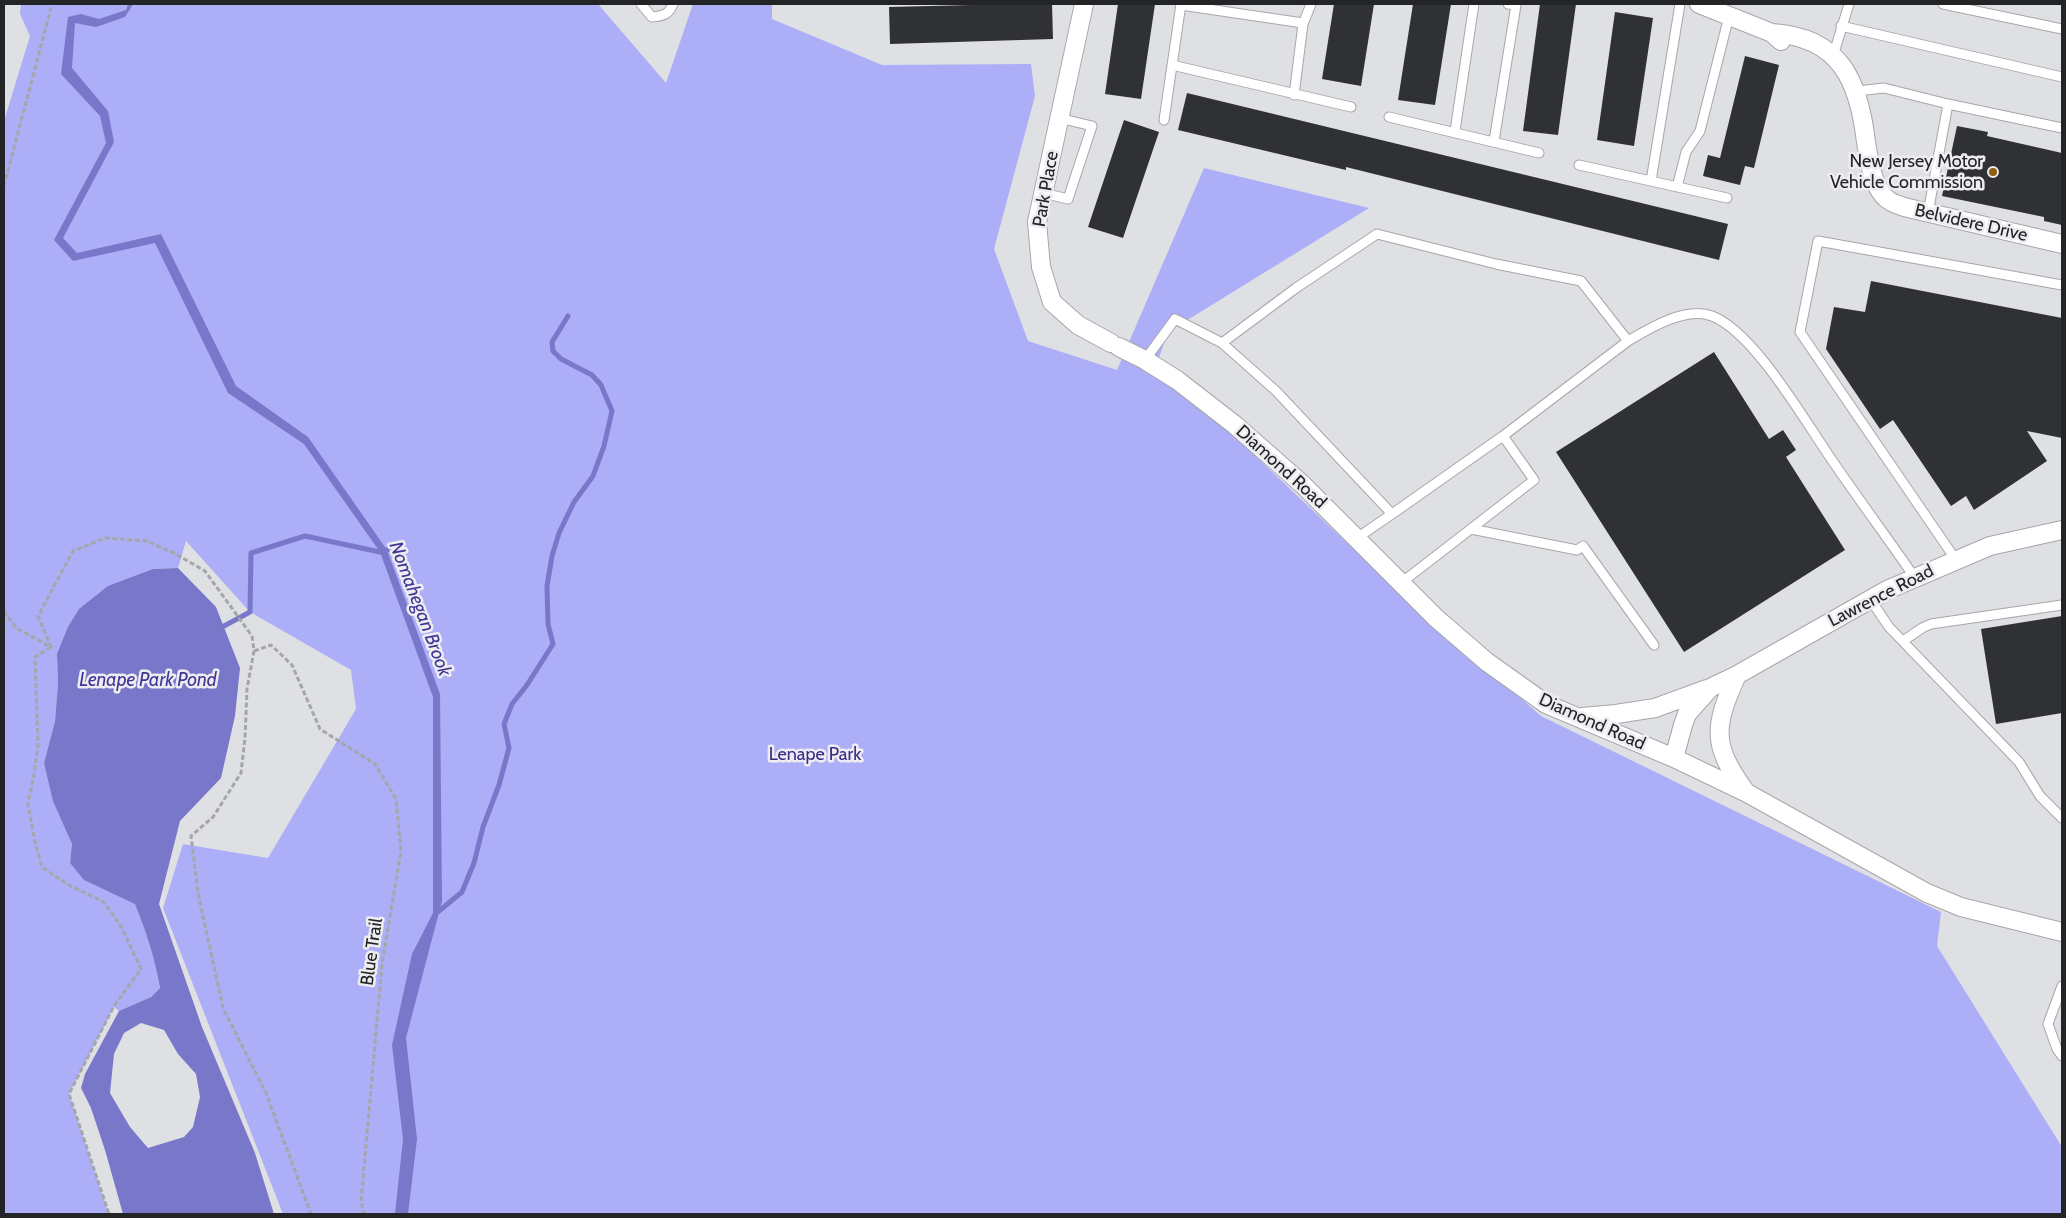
<!DOCTYPE html>
<style>
body{margin:0}
#map{position:relative;width:2066px;height:1218px;overflow:hidden;background:#dfe0e4;font-family:Cabin,sans-serif}
canvas{display:block}
.frame{position:absolute;inset:0;border:5px solid #232425;pointer-events:none}
</style>
<div id="map">
<canvas width="2066" height="1218"></canvas>
<div class="frame"></div>
</div>
<script>
const g = document.querySelector('canvas').getContext('2d');
g.lineJoin = 'round';
function fillPath(path, color) {
  g.fillStyle = color;
  g.fill(path, 'evenodd');
}
function stroke(path, color, width, dash) {
  g.strokeStyle = color;
  g.lineWidth = width;
  g.lineCap = dash ? 'butt' : 'round';
  g.setLineDash(dash || []);
  g.stroke(path);
}
function drawText(font, color, halo, rows, align = 'center') {
  g.font = font + ' Cabin,sans-serif';
  g.lineWidth = 5;
  g.setLineDash([]);
  g.textBaseline = 'middle';
  g.strokeStyle = halo;
  g.fillStyle = color;
  for (const [text, x, y, turn = 0] of rows) {
    g.save();
    g.translate(x, y);
    g.rotate((+turn || 0) * Math.PI / 180);
    g.textAlign = isNaN(turn) ? turn : align;
    if (halo) g.strokeText(text, 0, 0);
    g.fillText(text, 0, 0);
    g.restore();
  }
}
fillPath(new Path2D(`
 M21,4H598L666,83L693,4H772V19L882,65L1031,64L1035,96L994,249L1028,341L1117,370L1204,168L1369,208L1168,332L1154,372L1192,396L1382,576L1541,716L1941,912L1937,946L2062,1147V1214H283L163,908L183,844L268,858L356,709L351,670L250,612L186,541L178,568L153,569L57,654L58,683L55,721L44,763L72,845L70,863L85,880L135,903C146,931 155,959 160,988L151,997L119,1011L114,1007L69,1094L109,1214H4V121L30,36L20,14Z`), '#acaef7');
fillPath(new Path2D(`
 M128,4H133L125,17L96,27L75,23L72,68L108,111L114,142L63,238L77,253L161,234L236,386L308,437L387,550L440,694L442,901L406,1038L417,1139L408,1214H395L403,1139L392,1045L412,954L433,913V697L380,552L304,444L228,393L155,243L73,261L54,240L106,143L100,116L61,74L68,17L81,14L99,19L126,10Z
 M178,568L216,607L240,668L235,716L221,778L180,821L159,904L202,1027L255,1153L274,1214H123L105,1150L91,1108L81,1088L85,1074L119,1011L151,997L160,988C155,959 146,931 135,904L84,880L70,863L72,844L53,801L44,763L55,721L58,683L57,654L68,627L79,609L108,586L153,569ZM141,1023L164,1030L178,1054L196,1074L200,1097L193,1127L184,1137L148,1148L130,1127L110,1093L114,1054L124,1033Z`), '#7877c9');
stroke(new Path2D(`
 M224,626L250,612L251,553L305,536L380,552L387,550
 M439,911L462,892L474,863L483,827L499,785L509,748L504,724L512,704L527,685L553,644L548,624L547,586L552,556L559,533L574,502L593,476L604,446L612,411L601,385L592,375L561,359L553,351L552,342L568,316`), '#7877c9', 5);
fillPath(new Path2D(`
 M1012,4H1052L1053,39L890,44L889,7Z
 M1118,4H1155L1141,99L1105,94Z
 M1334,4H1374L1361,86L1322,79Z
 M1413,4H1451L1435,105L1398,100Z
 M1540,4H1576L1558,135L1523,131Z
 M1615,12L1653,18L1634,146L1597,140Z
 M1745,56L1779,65L1754,168L1745,166L1740,185L1703,176L1708,155L1720,158Z
 M1187,93L1728,224L1719,260L1346,167V170L1178,130Z
 M1124,120L1159,132L1123,238L1088,227Z
 M1957,126L1988,132L1987,136L2062,153V225L2044,221V217L1942,196Z
 M1871,281L2062,318V438L2027,431L2047,461L1974,510L1966,496L1951,506L1893,420L1880,429L1826,349L1834,307L1865,312Z
 M1714,352L1769,439L1783,430L1796,450L1786,457L1845,550L1684,652L1556,452Z
 M2062,616V713L1996,724L1981,629Z`), '#303134');
const service = new Path2D(`
 M641,4L652,17C664,16 669,14 673,4
 M1943,4L2062,29
 M1181,5L1303,23
 M1841,26L2062,77
 M1833,56L1849,4
 M1172,65L1351,107
 M1857,91L1884,88L1948,104L1928,213
 M1294,95L1303,24L1311,4
 M1948,104L2062,128
 M1389,117L1539,153
 M1164,120L1181,4
 M1455,131L1474,4
 M1494,141L1516,5L1508,4
 M1579,165L1727,198
 M1651,181L1680,4
 M1677,187L1686,152L1700,131L1729,16
 M1043,193L1068,199L1092,126L1059,118
 M1145,360L1175,319L1222,343
 M1392,514L1503,436
 M1471,529L1577,550L1583,546L1654,645
 M1357,538L1392,514L1276,391L1222,343L1296,288L1377,234L1496,264L1581,281L1628,341C1650,328 1686,306 1712,316C1756,333 1808,427 1836,466C1862,504 1889,540 1915,578
 M1956,560L1800,332L1818,241L2062,285
 M1401,583L1534,480L1503,436L1628,341
 M1870,599L1889,627L2019,762L2040,796L2062,818
 M1903,641L1922,628L1931,624L2062,605
 M2062,986L2048,1024L2057,1049L2062,1056`);
const minor = new Path2D(`
 M1084,4L1037,222L1041,267L1052,302L1078,325L1111,343
 M1699,4L1772,33L1781,41
 M1772,33C1841,37 1859,82 1866,142C1869,159 1872,187 1887,199C1891,203 1899,205 1904,207L2062,244
 M1119,347L1145,360L1177,380L1235,425L1302,484L1436,618L1487,662L1546,704L1674,758L1747,793L1927,893L1961,907L2062,932
 M1737,675C1714,726 1711,744 1745,791
 M1582,717L1616,714L1655,708L1707,689
 M1674,758L1683,725L1687,714L1710,688L1737,675L1887,590L1990,546L2062,530`);
stroke(service, '#a7a7ab', 11);
stroke(minor, '#a7a7ab', 20);
stroke(new Path2D(`
 M4,186L52,4
 M4,611L16,628L51,647L38,616L73,551L105,538L146,541L174,553L205,571L252,636L254,651L247,689L245,738L241,773L213,817L191,836L198,893L223,1008L266,1093L311,1214
 M51,647L35,657L38,744L34,775L28,804L35,842L42,867L67,884L104,902L122,928L141,969L114,1006L69,1094L109,1214
 M254,651L271,645L292,665L320,729L375,764L396,799L401,851L382,964L361,1202L364,1214`), '#a5a6a9', 3, [5, 2.5]);
stroke(service, '#fff', 9);
stroke(minor, '#fff', 18);
for (const [x, y, r, color] of [
 [1993,172,5,"#905f0d"]
]) {
  const dot = new Path2D();
  dot.arc(x, y, r, 0, 2 * Math.PI);
  g.fillStyle = color;
  g.fill(dot);
  stroke(dot, '#ededf1', 2);
}
drawText('18px', '#232425', '#ededf1', [
 ["New Jersey Motor",1983,162],
 ["Vehicle Commission",1983,183]
], 'right');
drawText('18px', '#232425', '#ededf1', [
 ["Park Place",1046,189,-80],
 ["Belvidere Drive",1971,223,13],
 ["Diamond Road",1281,467,42],
 ["Lawrence Road",1881,596,-27],
 ["Diamond Road",1592,722,24],
 ["Blue Trail",372,952,-82]
]);
drawText('18px', '#392b8b', '#ededf1', [
 ["Lenape Park",815,755]
]);
drawText('italic 19px', '#413596', '#ededf1', [
 ["Nomahegan Brook",420,609,69],
 ["Lenape Park Pond",148,680]
]);
</script>
